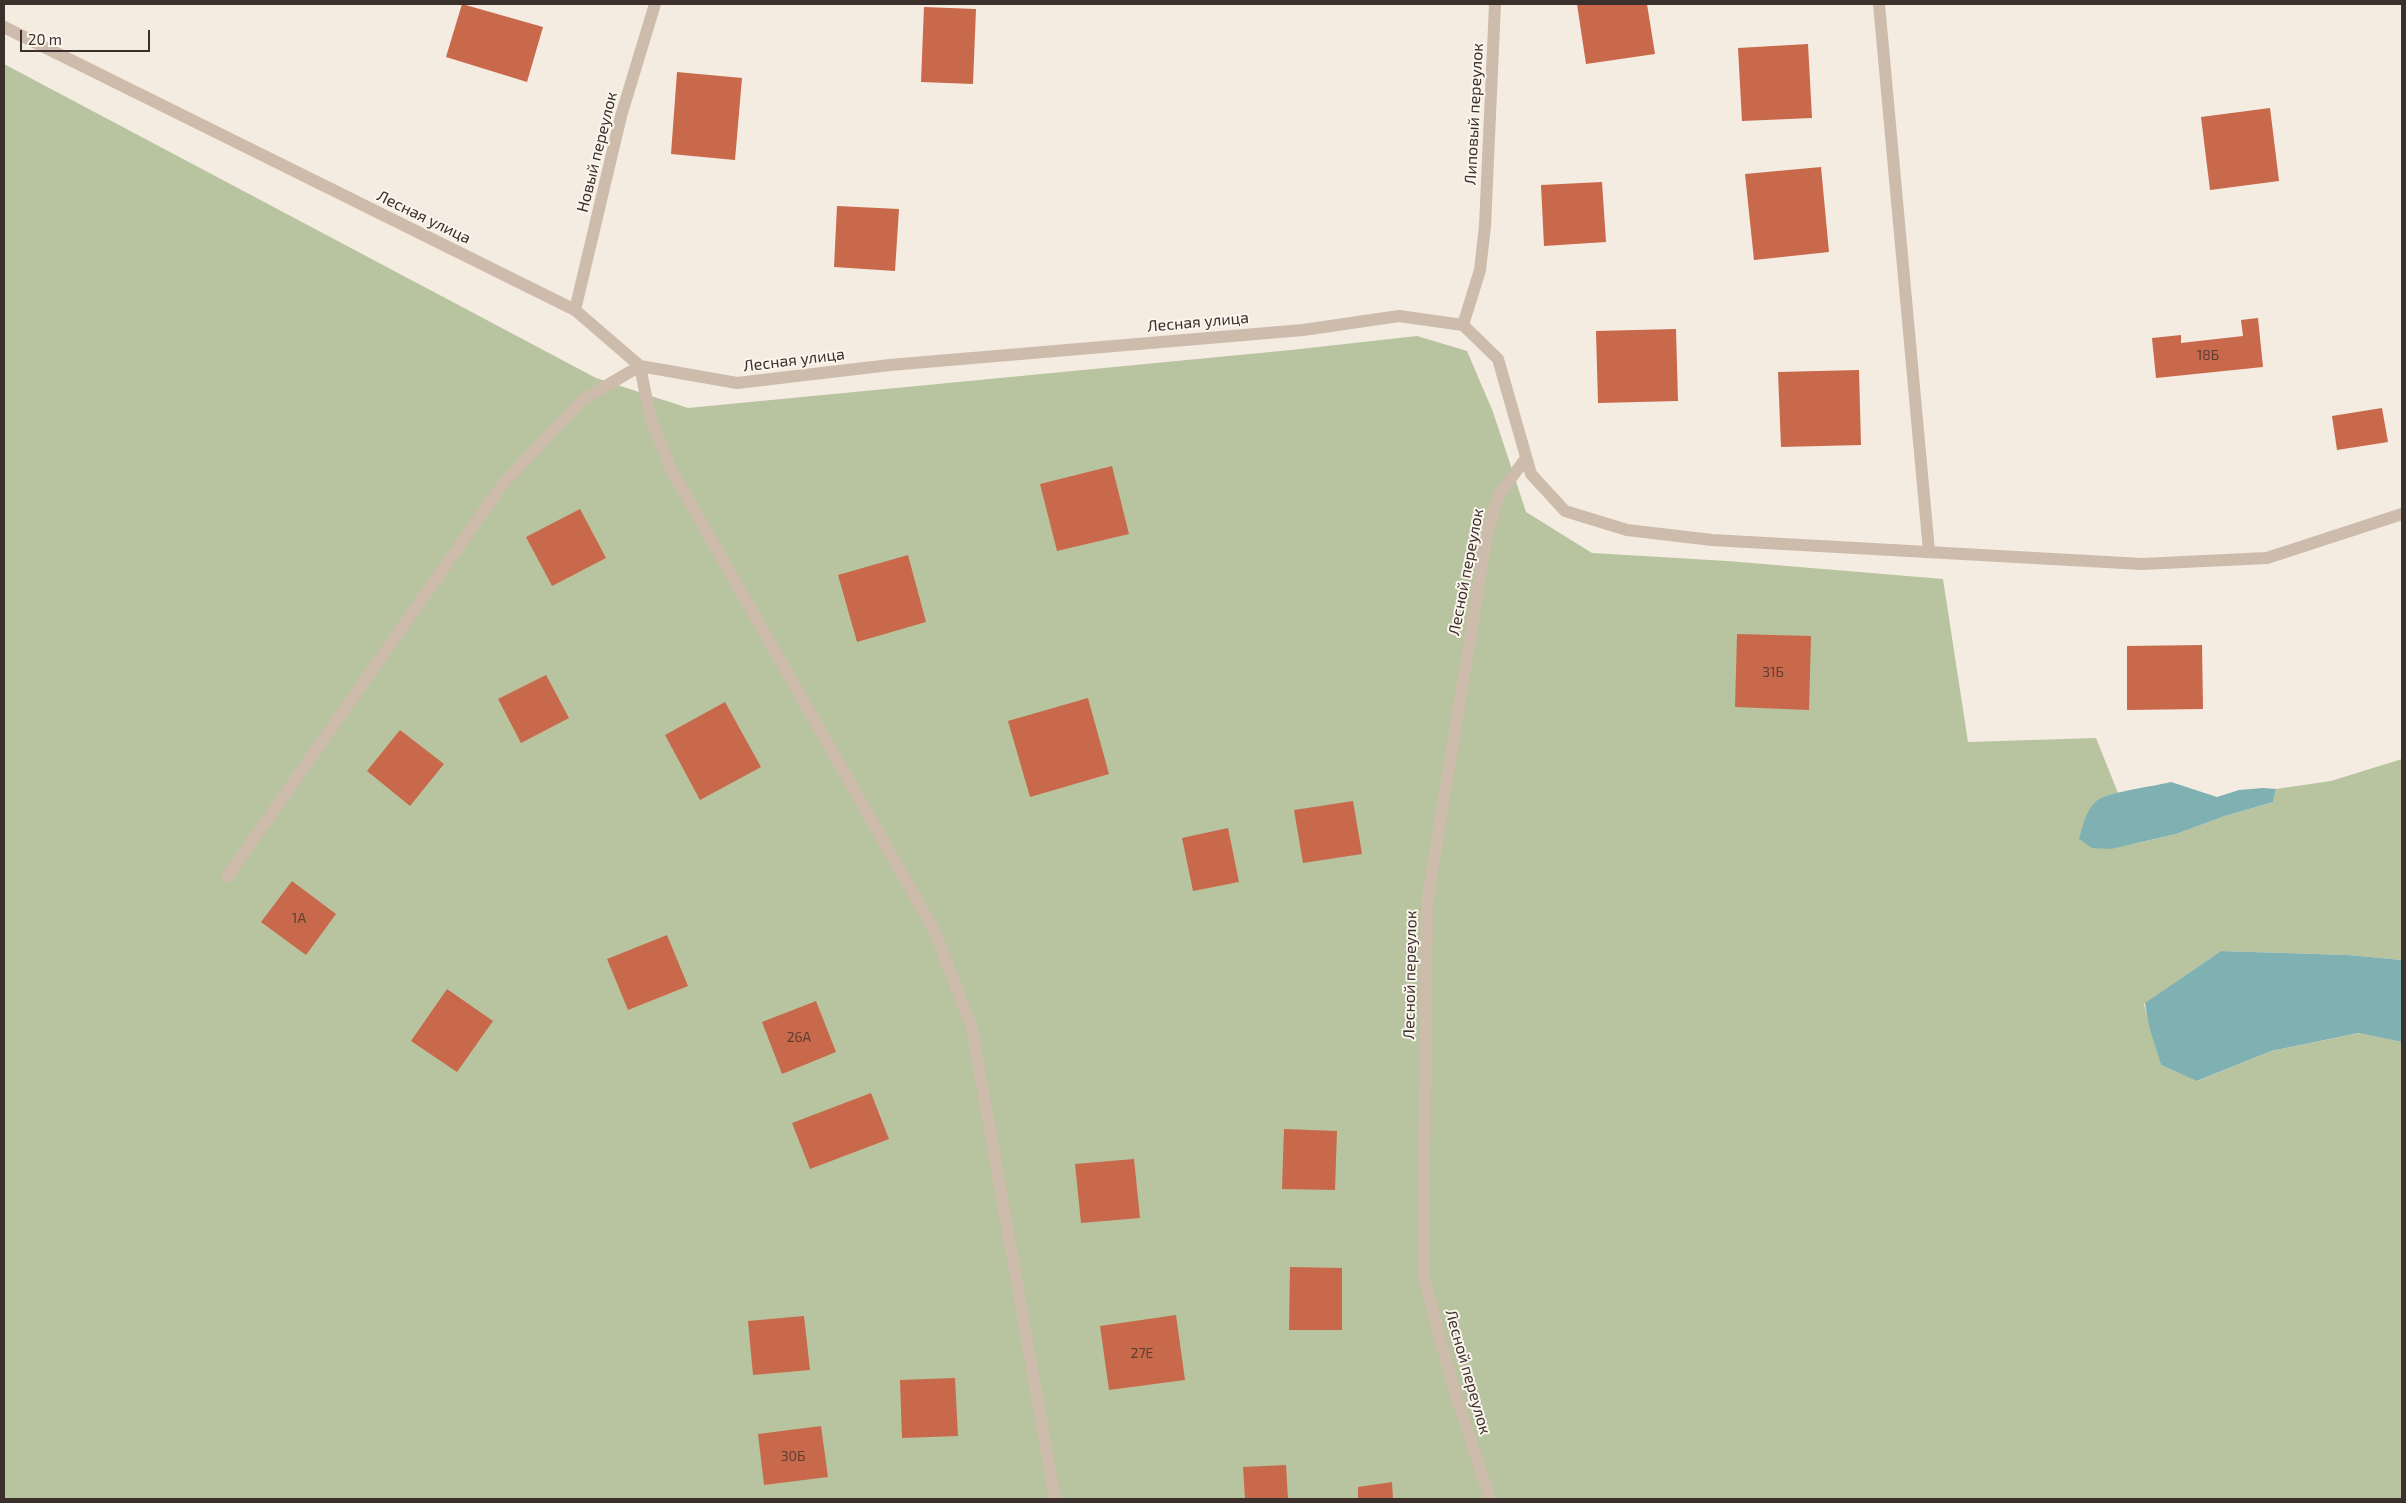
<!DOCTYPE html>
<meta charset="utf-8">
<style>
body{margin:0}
#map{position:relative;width:2406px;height:1503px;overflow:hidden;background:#f4ebe1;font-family:"Exo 2",sans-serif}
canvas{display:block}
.frame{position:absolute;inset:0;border:5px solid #3b302b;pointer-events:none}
.scale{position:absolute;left:20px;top:30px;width:130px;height:22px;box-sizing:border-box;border:2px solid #3b302b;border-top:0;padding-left:6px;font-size:15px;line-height:18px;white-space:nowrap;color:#3b302b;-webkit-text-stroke:4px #fbf5ee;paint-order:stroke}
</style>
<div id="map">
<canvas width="2406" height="1503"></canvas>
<div class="frame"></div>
<div class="scale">20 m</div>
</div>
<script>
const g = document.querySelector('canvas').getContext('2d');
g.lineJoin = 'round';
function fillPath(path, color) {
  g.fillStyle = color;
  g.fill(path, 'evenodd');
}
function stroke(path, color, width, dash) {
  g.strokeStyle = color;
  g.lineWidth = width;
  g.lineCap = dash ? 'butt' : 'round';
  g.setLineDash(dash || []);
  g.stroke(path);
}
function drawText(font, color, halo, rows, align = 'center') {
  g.font = font + ' "Exo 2",sans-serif';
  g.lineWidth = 4;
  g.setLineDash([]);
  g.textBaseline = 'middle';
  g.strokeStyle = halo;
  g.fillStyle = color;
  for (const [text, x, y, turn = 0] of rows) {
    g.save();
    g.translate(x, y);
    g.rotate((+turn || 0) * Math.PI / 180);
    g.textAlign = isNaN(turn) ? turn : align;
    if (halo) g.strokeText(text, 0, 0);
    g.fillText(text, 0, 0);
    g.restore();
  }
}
fillPath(new Path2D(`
 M4,64L596,378L688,408L1291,350L1417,336L1467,351L1493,412L1526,512L1592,553L1727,561L1943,579L1968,742L2096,738L2118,793L2133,844L2176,834L2225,816L2273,802L2276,789L2331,781L2402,759V960L2348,955L2221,951L2144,1004L2161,1065L2198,1081L2271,1051L2360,1033L2402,1042V1499H4Z`), '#b8c4a0');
fillPath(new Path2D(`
 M2171,782L2217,797L2239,790L2263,788L2276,789L2273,802L2225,816L2176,834L2111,849L2092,848L2079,839C2083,827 2086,808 2098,800C2113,791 2151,787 2171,782Z
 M2221,951L2348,955L2402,960V1042L2359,1033L2271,1051L2197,1081L2161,1065L2149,1026L2145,1003Z`), '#7fb0b2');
fillPath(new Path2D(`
 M462,4L543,27L527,82L446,57Z
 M1577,4H1647L1655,54L1586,64Z
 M924,7L976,9L973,84L921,82Z
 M1808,44L1812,118L1742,121L1738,48Z
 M677,72L742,78L735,160L671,154Z
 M2270,108L2279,181L2210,190L2201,117Z
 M1821,167L1829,252L1754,260L1745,174Z
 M1602,182L1606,242L1544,246L1541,185Z
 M837,206L899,209L895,271L834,267Z
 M2258,318L2263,367L2156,378L2152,338L2181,335V343L2243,336L2241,320Z
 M1676,329L1678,401L1598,403L1596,331Z
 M1859,370L1861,445L1781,447L1778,372Z
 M2382,408L2388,442L2337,450L2332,416Z
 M1112,466L1129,534L1057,551L1040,484Z
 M580,509L606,558L552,586L526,537Z
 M908,555L926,622L857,642L838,575Z
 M1737,634L1811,636L1809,710L1735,707Z
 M2202,645L2203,709L2127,710V646Z
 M546,675L569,718L521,743L498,699Z
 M1088,698L1109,774L1030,797L1008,721Z
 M725,702L761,767L700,800L665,735Z
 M400,730L444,764L410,806L367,771Z
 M1353,801L1362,854L1303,863L1294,810Z
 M1228,828L1239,882L1193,891L1182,838Z
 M292,881L336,914L306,955L261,922Z
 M667,935L688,986L628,1010L607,959Z
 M447,989L493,1021L457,1072L411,1041Z
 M816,1001L836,1052L782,1074L762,1022Z
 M871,1093L889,1139L810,1169L792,1123Z
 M1284,1129L1337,1131L1335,1190L1282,1189Z
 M1134,1159L1140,1218L1081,1223L1075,1164Z
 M1290,1267L1342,1268V1330H1289Z
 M1176,1315L1185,1380L1109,1390L1100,1326Z
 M804,1316L810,1370L753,1375L748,1321Z
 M955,1378L958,1436L902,1438L900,1380Z
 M821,1426L828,1477L764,1485L758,1434Z
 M1286,1465L1288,1499H1245L1243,1467Z
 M1392,1482L1393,1499H1358V1487Z`), '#c8694b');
stroke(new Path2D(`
 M1879,4L1929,551
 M4,27L575,310L640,366L737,383L890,365L1303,330L1399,316L1463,325
 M575,310L621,116L655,4
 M1463,325L1498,359L1531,474L1565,511L1627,530L1712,540L2142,564L2267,558L2402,514
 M1463,325L1480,270L1485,226L1495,4
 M227,877L502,485L582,400L640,366L650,417L672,471L935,932L972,1028L1055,1499
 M1490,1499L1453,1386L1423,1273L1427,903L1486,540L1498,496L1526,458`), '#cdbbac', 12);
drawText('14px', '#5e3e33', null, [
 ["18Б",2208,355],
 ["31Б",1773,672],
 ["1А",299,918],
 ["26А",799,1037],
 ["27Е",1142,1353],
 ["30Б",793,1456]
]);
drawText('16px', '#3b302b', '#fbf5ee', [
 ["Липовый переулок",1474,114,-87],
 ["Новый переулок",597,152,-76],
 ["Лесная улица",424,217,26],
 ["Лесная улица",1198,322,-5],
 ["Лесная улица",794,360,-7],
 ["Лесной переулок",1466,572,-79],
 ["Лесной переулок",1410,975,-89],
 ["Лесной переулок",1468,1372,74]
]);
</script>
